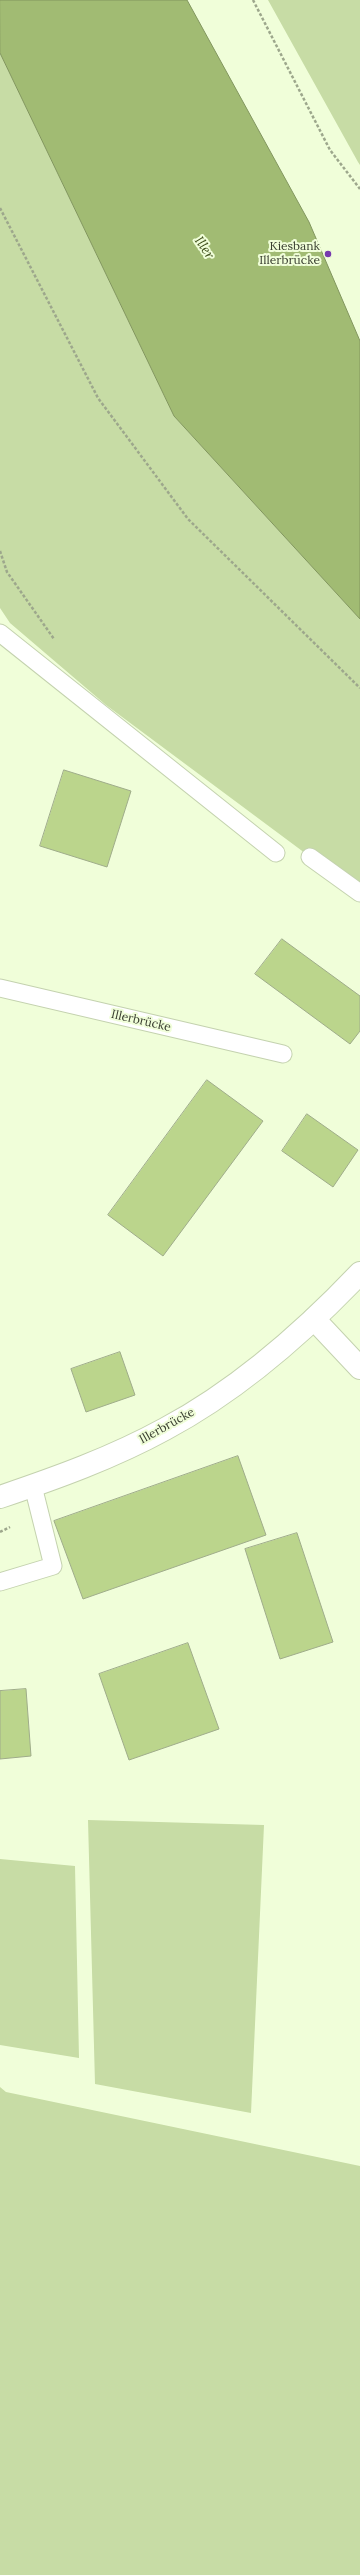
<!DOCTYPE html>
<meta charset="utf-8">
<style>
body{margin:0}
canvas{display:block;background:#f0fed9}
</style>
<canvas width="360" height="2575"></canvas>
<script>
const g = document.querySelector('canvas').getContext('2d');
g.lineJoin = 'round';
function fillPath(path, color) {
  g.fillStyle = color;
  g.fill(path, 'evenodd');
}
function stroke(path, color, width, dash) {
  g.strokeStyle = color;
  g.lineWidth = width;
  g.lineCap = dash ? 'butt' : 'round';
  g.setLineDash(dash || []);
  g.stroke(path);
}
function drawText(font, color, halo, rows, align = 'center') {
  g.font = font + ' Lora,serif';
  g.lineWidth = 4;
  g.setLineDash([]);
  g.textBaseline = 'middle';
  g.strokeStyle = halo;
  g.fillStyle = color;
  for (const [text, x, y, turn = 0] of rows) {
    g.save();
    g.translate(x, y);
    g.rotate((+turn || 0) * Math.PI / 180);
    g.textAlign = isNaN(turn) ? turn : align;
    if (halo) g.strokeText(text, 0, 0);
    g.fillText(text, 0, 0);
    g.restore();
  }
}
fillPath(new Path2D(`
 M268,0H360V165L358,162Z
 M0,53L174,416L360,619V894L106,705L10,623L0,608Z
 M88,1820L264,1825L251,2113L95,2084Z
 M0,1859L75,1866L79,2058L0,2045Z
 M0,2087L6,2092L360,2166V2575H0Z`), '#c7dca5');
const water = new Path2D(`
 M0,0H187L309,222L360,341V619L174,416L0,53Z`);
fillPath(water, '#a1bb73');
stroke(water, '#82965f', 1);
const building = new Path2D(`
 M64,770L131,791L107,867L40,846Z
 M282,939L360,996V1031L350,1044L255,974Z
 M207,1080L263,1121L163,1256L108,1215Z
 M307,1114L358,1150L333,1187L282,1151Z
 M120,1352L135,1395L86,1412L71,1369Z
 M238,1456L266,1535L83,1599L54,1521Z
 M297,1533L333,1642L280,1659L245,1549Z
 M188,1643L219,1729L129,1760L99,1674Z
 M26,1689L31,1756L0,1759V1691Z`);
fillPath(building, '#bbd58c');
stroke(building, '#9fac8a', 1);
const service = new Path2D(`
 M0,633L276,853
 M310,857L360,893
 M0,988L283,1054
 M0,1582L53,1566L33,1486`);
const minor = new Path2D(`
 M314,1319L360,1368`);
const secondary = new Path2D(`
 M0,1497C56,1478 112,1458 165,1429C238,1390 303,1333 360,1273`);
stroke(service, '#c4d2af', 19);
stroke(minor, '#c4d2af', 24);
stroke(secondary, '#c4d2af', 24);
stroke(new Path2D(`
 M253,0L330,150L360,189
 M0,208L98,398L188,519L360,688
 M0,551L7,572L54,639
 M0,1532L10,1527`), '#9da78c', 2.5, [3, 2]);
stroke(service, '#fff', 17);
stroke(minor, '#fff', 22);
stroke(secondary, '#fff', 22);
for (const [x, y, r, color] of [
 [328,254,4,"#7639ae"]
]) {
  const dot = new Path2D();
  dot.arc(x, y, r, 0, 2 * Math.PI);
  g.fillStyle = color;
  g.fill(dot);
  stroke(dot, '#f0fed9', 1.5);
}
drawText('12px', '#393e30', '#f0fed9', [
 ["Kiesbank",320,247],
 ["Illerbrücke",320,261]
], 'right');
drawText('12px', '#393e30', '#f0fed9', [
 ["Illerbrücke",141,1021,13],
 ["Illerbrücke",167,1426,-29]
]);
drawText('italic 13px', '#3a4a16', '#f0fed9', [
 ["Iller",204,248,56]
]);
</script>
